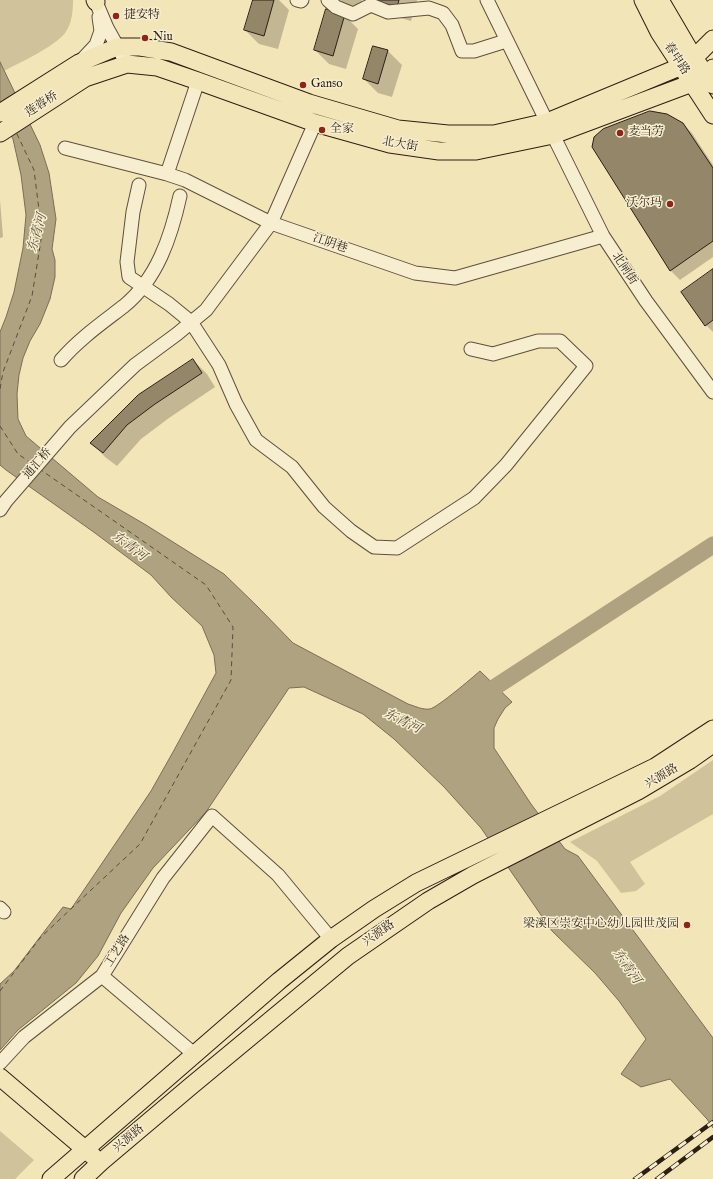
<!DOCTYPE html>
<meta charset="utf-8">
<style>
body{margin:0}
canvas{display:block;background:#f2e5b7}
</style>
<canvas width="713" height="1179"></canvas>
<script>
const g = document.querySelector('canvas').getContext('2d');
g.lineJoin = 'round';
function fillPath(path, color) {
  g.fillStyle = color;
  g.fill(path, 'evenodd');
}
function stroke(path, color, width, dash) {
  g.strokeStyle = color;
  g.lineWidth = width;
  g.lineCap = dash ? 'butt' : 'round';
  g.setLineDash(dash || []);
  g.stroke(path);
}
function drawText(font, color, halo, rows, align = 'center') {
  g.font = font + ' "IM FELL English","Noto Serif SC",serif';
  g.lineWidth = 3;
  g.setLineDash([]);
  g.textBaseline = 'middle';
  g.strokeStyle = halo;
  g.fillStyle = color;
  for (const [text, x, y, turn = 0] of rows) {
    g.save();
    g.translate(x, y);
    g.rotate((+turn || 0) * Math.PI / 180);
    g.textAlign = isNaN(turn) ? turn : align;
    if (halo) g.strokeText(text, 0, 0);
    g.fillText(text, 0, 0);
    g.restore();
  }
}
fillPath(new Path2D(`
 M0,0H73C73,11 72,24 65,33C54,47 21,62 4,71L0,62Z
 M713,760V814L630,862L645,884L636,891L621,893L597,861L570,842L660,796Z
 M0,1131L34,1160L15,1179H0Z`), '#d0c39b');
const water = new Path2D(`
 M0,62L40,145L49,173L56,219L52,249L55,260V277L50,299L40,324L30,341L23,358L19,375L17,394L18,419L26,436L98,497L146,525L224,574L257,606L293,643L408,704C415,706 422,710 430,709C438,707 472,678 480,671L512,702L505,708L498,719L494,728V748L531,804L565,849L578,856L713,1038V1128L707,1119L670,1079L641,1087L621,1074L646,1039L619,1001L595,973L552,931L481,828L444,787L394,739L363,714L304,687L289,688L206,812L153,868L121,913L98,956L76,983L18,1030L0,1050V984L14,971L63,907L71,909L151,791L173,752L216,673L214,655L202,626L171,597L151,575L95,533L6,470L0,465V332L6,317L14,292L23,248L26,215L21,175L13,139L0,115Z`);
fillPath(water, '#afa280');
stroke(water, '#7b6e55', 1);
fillPath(new Path2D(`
 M254,0H279L289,10L278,49L259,44L245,30Z
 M340,0H362L360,8L343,3Z
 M380,0H417L411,21L394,16Z
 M344,15L358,29L346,69L329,64L315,50Z
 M374,47L388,51L402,65L392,97L378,93L364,79Z
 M682,123L692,133L713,165V257L680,280L671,271L593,147Z
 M0,200L3,237L0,238Z
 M713,270V332L706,325L682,292Z
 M193,360L207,374L215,387L169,418L141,439L117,466L105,457L92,443Z`), '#0003');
stroke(new Path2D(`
 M478,702L489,691L713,545`), '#afa280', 17);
stroke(new Path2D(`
 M0,389L3,372L32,296L42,234L34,170L16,132
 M0,426L18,454L31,463
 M0,991L40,938L140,844L231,680L233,627L206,585L41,470`), '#5a4d3a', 1, [5, 4]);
const building = new Path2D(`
 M253,0H274L264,36L244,30Z
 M379,0H399L397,7L379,2Z
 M326,9L345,14L333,56L314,50Z
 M373,46L388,50L378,84L363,79Z
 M650,111L667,114L683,123L713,168V241L670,271L592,147L594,137L603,129Z
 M713,269V320L705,326L681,292Z
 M193,359L202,373L155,404L127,425L103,453L90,443L138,395Z`);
fillPath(building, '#938669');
stroke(building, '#2c1f14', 1);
const minor = new Path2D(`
 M297,0L301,1L302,0
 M328,0L336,7L353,14L371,5L388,12L429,8L443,13L452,25L462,51H474L506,41
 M487,0L547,122
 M96,2L107,28L127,64
 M81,61L96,45L101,31L99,17
 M553,135L603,236L646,301L713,392
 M65,148L167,174L185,180L271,223L415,273L455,278L603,236
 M167,174L198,81
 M139,185L133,212L127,262L129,277L169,304L191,322L219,365L236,404L256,440L292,467L324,507L351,531L374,547L397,548L474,498L506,465L586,366L560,341H538L493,354L471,349
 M61,360C79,339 102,323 124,306C157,279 171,237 180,196
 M0,510L6,501L70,427L135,365L177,334L206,310L271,223L315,123
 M0,908L4,912
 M102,976L194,1054
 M0,1063L24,1037L102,976L163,878L212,816L278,875L331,939`);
const major = new Path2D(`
 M95,0L96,2
 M643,0L659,32L713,115
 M660,0L694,58L713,85
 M0,113L79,63L117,47H140L171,52L309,103L398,129L448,134H494L547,122L682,66L694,58L713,39
 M0,133L85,78L127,64L157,67L198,81L315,123L390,144L439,151H476L553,135L692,83L706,75L713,68
 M0,1077L93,1156
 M51,1179L279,981L331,939L374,909L416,883L655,767L713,729
 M83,1179L101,1162L191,1086L348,956L428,901L473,875L638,791L690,760L713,744`);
stroke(minor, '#5e503d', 15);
stroke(major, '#2c1f14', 19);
stroke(minor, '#f7eed0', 13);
stroke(major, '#f2e5b7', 17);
const rail = new Path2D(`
 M635,1179L713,1122
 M657,1179L713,1137`);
stroke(rail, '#2c1f14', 4.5);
stroke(rail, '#f7eed0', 3, [9]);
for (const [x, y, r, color] of [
 [116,16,4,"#8f2418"],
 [145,38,4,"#8f2418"],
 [303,85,4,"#8f2418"],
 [322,130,4,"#8f2418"],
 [620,133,4,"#8f2418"],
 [670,204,4,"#8f2418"],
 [687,925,4,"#8f2418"]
]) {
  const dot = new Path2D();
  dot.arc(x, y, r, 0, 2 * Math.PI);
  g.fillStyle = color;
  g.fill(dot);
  stroke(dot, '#f7eed0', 1.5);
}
drawText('12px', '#2c1f14', '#f7eed0', [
 ["捷安特",124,16],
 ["Niu",153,38],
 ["Ganso",311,85],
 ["全家",330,130],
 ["麦当劳",628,133],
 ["沃尔玛",662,204,"right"],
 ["梁溪区崇安中心幼儿园世茂园",679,925,"right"]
], 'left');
drawText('12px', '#2c1f14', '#f7eed0', [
 ["春申路",676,59,57],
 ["莲蓉桥",42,105,-33],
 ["北大街",400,145,10],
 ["江阴巷",330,244,19],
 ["北闸街",624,269,56],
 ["通汇桥",38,464,-49],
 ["兴源路",662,777,-31],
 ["兴源路",379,934,-35],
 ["工艺路",118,951,-58],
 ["兴源路",129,1139,-40]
]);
drawText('italic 13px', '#5a4d3a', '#f7eed0', [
 ["东青河",38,233,-74],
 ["东青河",129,547,37],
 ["东青河",402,722,26],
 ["东青河",626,967,55]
]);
</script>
